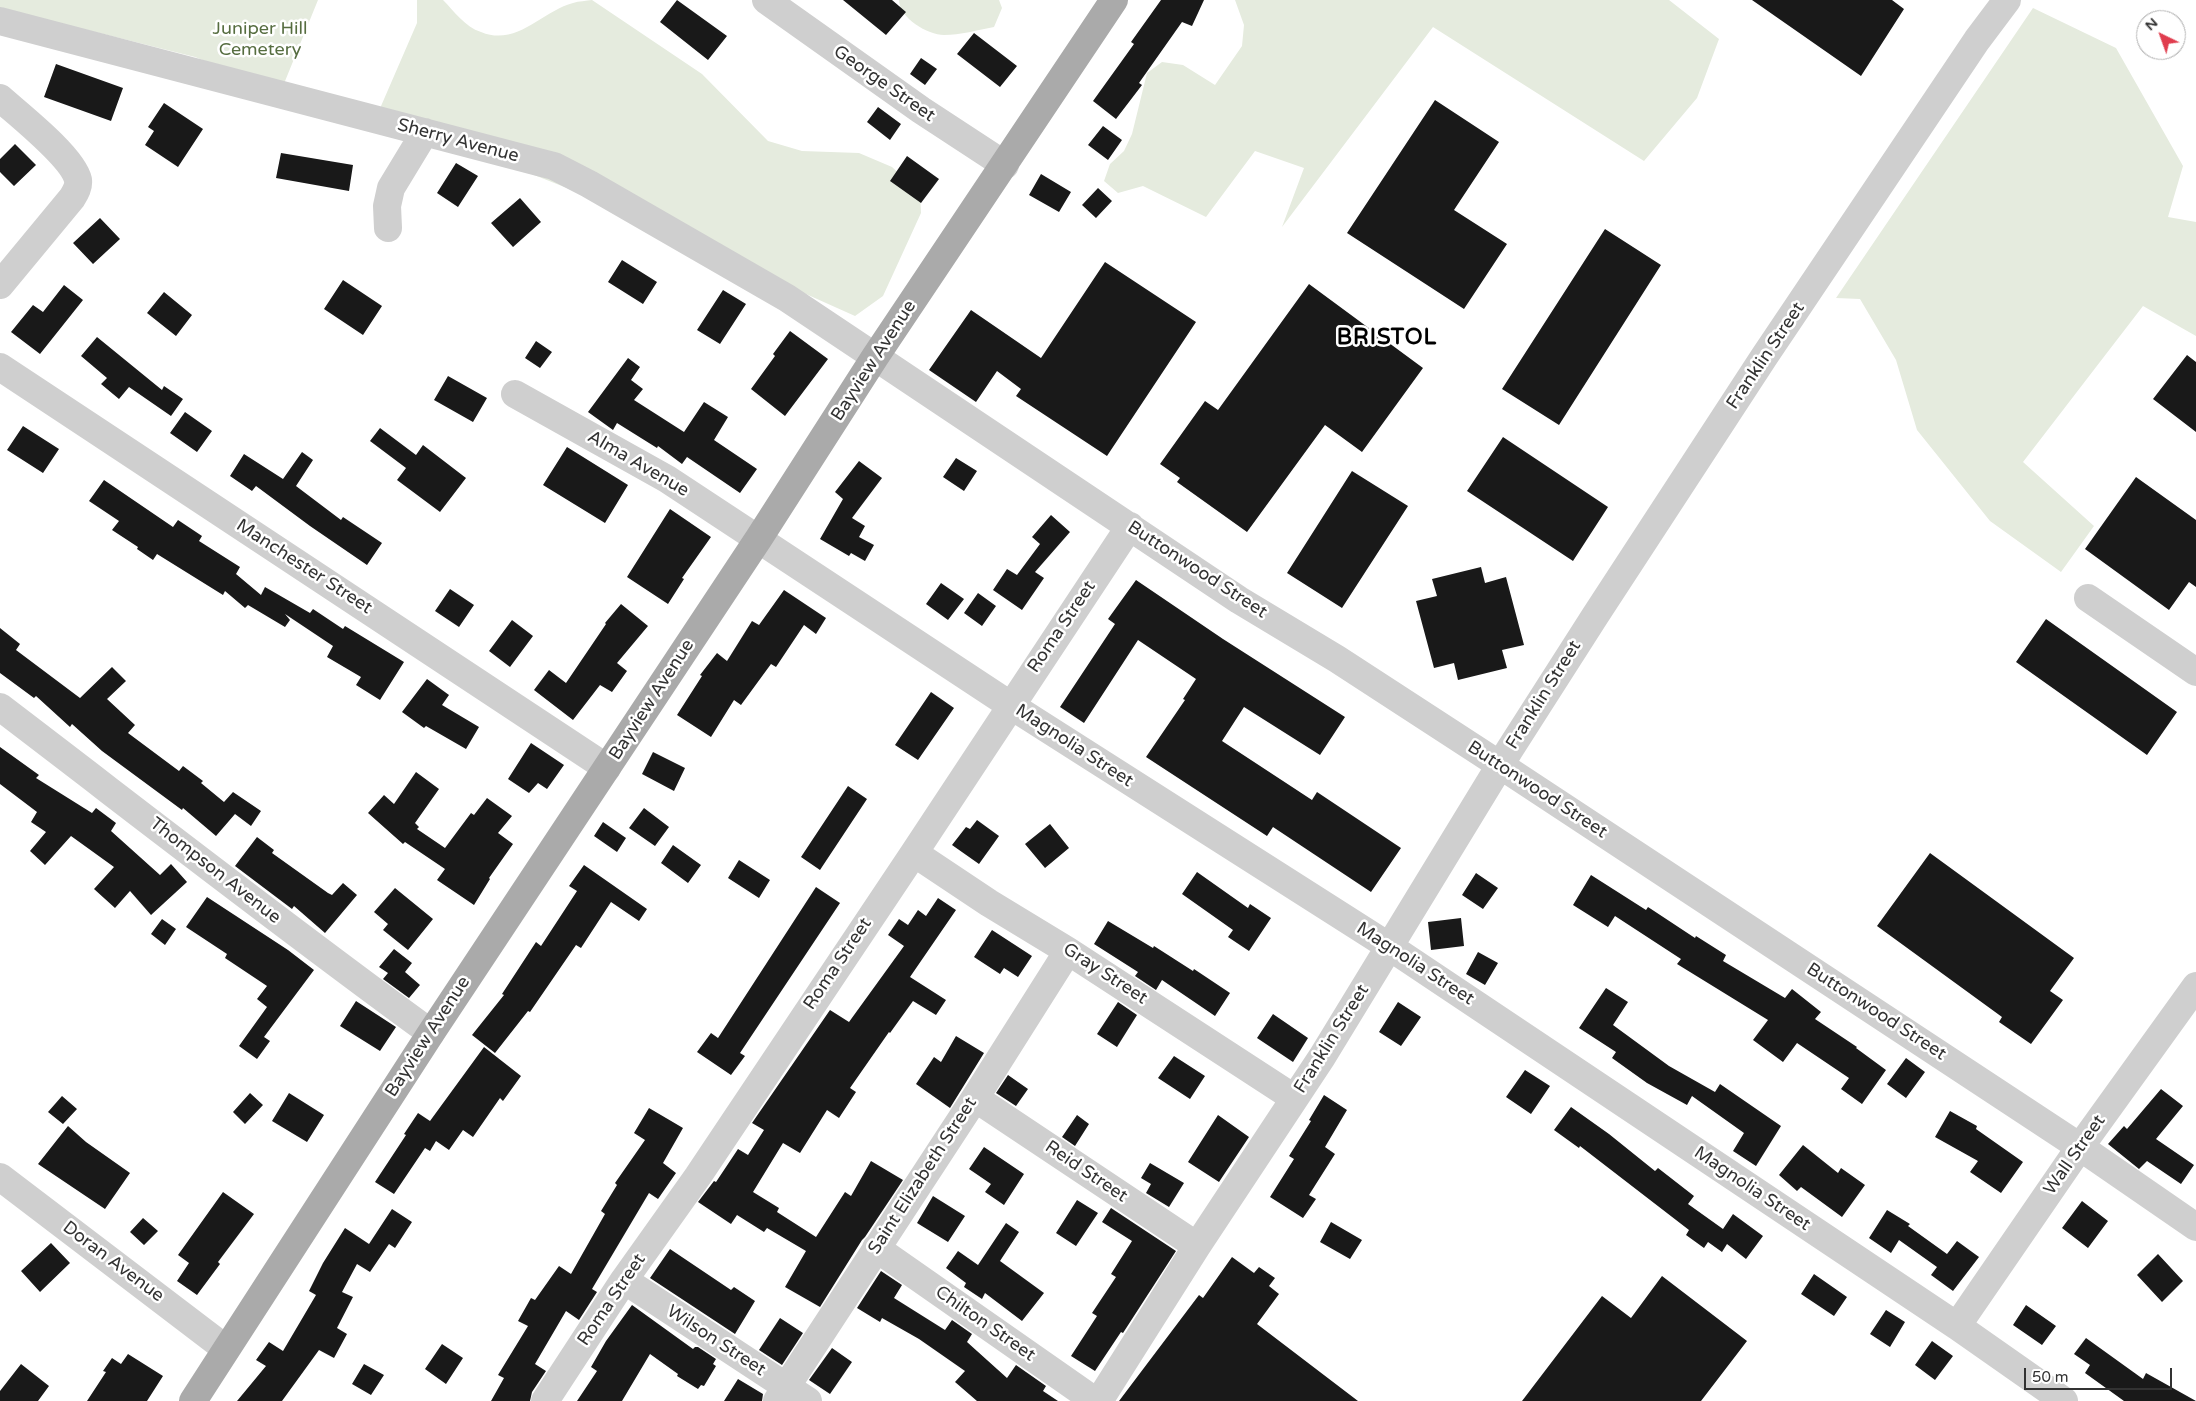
<!DOCTYPE html>
<style>
body{margin:0}
#map{position:relative;width:2196px;height:1401px;overflow:hidden;background:#fff;font-family:"Varela Round",sans-serif}
canvas{display:block}
.north{position:absolute;left:2136px;top:10px;width:50px;height:50px;box-sizing:border-box;background:#fff;border:1px solid #adadad;border-radius:50%;rotate:318deg;font-size:14px;font-weight:700;line-height:20px;text-align:center;color:#323232}
.north::after{content:'';display:block;margin:auto;width:18px;height:22px;background:#e03d4e;clip-path:polygon(50% 0,100% 100%,50% 72%,0 100%)}
.scale{position:absolute;left:2024px;top:1368px;width:148px;height:22px;box-sizing:border-box;border:2px solid #323232;border-top:0;padding-left:6px;font-size:15px;line-height:18px;white-space:nowrap;color:#323232;-webkit-text-stroke:4px #fff;paint-order:stroke}
</style>
<div id="map">
<canvas width="2196" height="1401"></canvas>
<div class="north">N</div>
<div class="scale">50 m</div>
</div>
<script>
const g = document.querySelector('canvas').getContext('2d');
g.lineJoin = 'round';
function fillPath(path, color) {
  g.fillStyle = color;
  g.fill(path, 'evenodd');
}
function stroke(path, color, width, dash) {
  g.strokeStyle = color;
  g.lineWidth = width;
  g.lineCap = dash ? 'butt' : 'round';
  g.setLineDash(dash || []);
  g.stroke(path);
}
function drawText(font, color, halo, rows, align = 'center') {
  g.font = font + ' "Varela Round",sans-serif';
  g.lineWidth = 5;
  g.setLineDash([]);
  g.textBaseline = 'middle';
  g.strokeStyle = halo;
  g.fillStyle = color;
  for (const [text, x, y, turn = 0] of rows) {
    g.save();
    g.translate(x, y);
    g.rotate((+turn || 0) * Math.PI / 180);
    g.textAlign = isNaN(turn) ? turn : align;
    if (halo) g.strokeText(text, 0, 0);
    g.fillText(text, 0, 0);
    g.restore();
  }
}
fillPath(new Path2D(`
 M0,0H318L281,91L195,57L0,8Z
 M417,0H443C454,11 465,27 481,32C517,47 542,11 573,3C579,1 586,1 592,0L702,74L768,141L802,151L859,153L892,167L920,193L921,213L883,296L855,316L587,196L378,113L417,23Z
 M899,0H999L1002,8L994,27C978,30 960,35 944,35C928,35 899,18 899,0Z
 M1235,0H1669L1719,39L1697,98L1644,161L1433,27L1282,227L1304,168L1255,151L1206,217L1143,186L1118,193L1104,181L1110,164L1124,151L1132,134L1147,73L1162,62L1183,65L1215,85L1242,46L1244,25Z
 M2033,8L2116,48L2183,166L2168,217L2196,222V336L2143,306L2023,462L2094,526L2061,572L1990,521L1917,430L1896,360L1860,299L1836,298Z`), '#e5ebde');
fillPath(new Path2D(`
 M677,0L727,36L708,60L660,22Z
 M843,0H892L906,12L886,35Z
 M1161,0H1204L1192,26L1182,22L1139,83L1142,85L1116,119L1093,101L1134,44L1131,42Z
 M1752,0H1892L1904,9L1861,76Z
 M974,33L1017,66L1000,87L957,54Z
 M921,58L937,69L925,85L910,74Z
 M56,64L123,88L111,121L44,97Z
 M1435,100L1499,142L1454,210L1507,244L1464,309L1347,233Z
 M164,103L203,129L178,167L145,145L154,131L148,127Z
 M878,107L901,124L890,140L867,122Z
 M1103,126L1122,140L1108,160L1088,145Z
 M15,144L36,165L14,186L0,172V159Z
 M281,153L353,165L349,191L276,178Z
 M907,156L939,179L921,203L890,181Z
 M456,163L478,176L458,207L437,193Z
 M1041,174L1071,192L1059,212L1029,195Z
 M1098,188L1112,201L1096,218L1082,205Z
 M520,198L541,222L513,247L491,223Z
 M100,218L120,239L93,264L73,243Z
 M1605,229L1661,265L1559,425L1502,389Z
 M622,260L657,282L643,304L608,282Z
 M1105,262L1196,322L1107,456L1016,396L1021,389L997,371L976,402L929,370L971,310L1041,358Z
 M343,280L382,306L363,335L324,309Z
 M1309,284L1423,368L1362,452L1325,425L1247,532L1177,482L1180,478L1160,464L1205,401L1218,410Z
 M64,285L83,300L40,354L11,332L33,305L43,312Z
 M723,290L746,304L720,344L697,330Z
 M164,292L192,315L176,336L147,313Z
 M790,331L828,359L785,416L751,389L775,356L773,354Z
 M97,337L162,390L164,386L183,399L171,416L129,387L119,399L101,384L107,378L81,356Z
 M536,341L552,352L540,368L525,358Z
 M2187,355L2196,362V432L2153,399Z
 M628,358L640,367L631,380L643,389L634,400L684,432L704,402L728,417L714,440L757,469L740,493L687,457L682,464L658,446L657,448L617,423L613,430L588,412Z
 M448,376L487,398L473,422L434,400Z
 M185,412L212,431L197,452L170,433Z
 M23,426L59,449L43,473L7,450Z
 M380,428L416,455L423,445L466,478L440,512L397,480L406,468L370,441Z
 M1503,437L1608,507L1573,561L1467,491Z
 M567,447L628,485L605,523L543,485Z
 M302,452L313,460L296,486L341,520L343,517L382,543L367,565L310,526L256,486L252,491L230,476L244,454L283,479Z
 M956,458L977,471L964,491L943,477Z
 M859,461L882,478L852,518L865,526L859,537L874,545L865,561L851,553L849,556L820,539L843,499L835,492Z
 M1352,471L1408,506L1342,608L1287,573Z
 M2136,477L2196,520V587L2189,582L2169,610L2085,549Z
 M104,480L173,527L178,520L202,536L199,541L240,567L236,574L261,595L265,587L310,613L313,609L343,629L345,626L404,662L380,700L356,685L361,677L327,657L333,646L285,614L290,620L285,627L248,605L245,608L225,591L223,595L157,554L153,560L137,549L138,547L112,530L119,521L89,501Z
 M670,509L711,537L682,578L684,579L668,604L627,577Z
 M1051,515L1070,532L1035,572L1044,578L1022,610L993,590L1007,569L1017,575L1040,544L1032,537Z
 M1481,567L1485,583L1506,577L1524,645L1502,650L1507,668L1458,680L1454,663L1434,668L1416,601L1437,596L1432,579Z
 M1136,580L1223,639L1345,717L1320,755L1244,707L1222,741L1312,800L1317,792L1401,848L1371,892L1273,827L1267,836L1146,757L1185,700L1183,699L1196,679L1138,640L1084,723L1060,707L1115,624L1108,619Z
 M941,583L964,599L948,620L926,604Z
 M450,589L474,605L459,627L435,611Z
 M784,590L826,618L816,634L804,625L776,667L771,664L741,705L734,700L711,737L677,715L702,676L700,675L717,653L727,661L752,621L759,625Z
 M978,593L996,606L982,626L964,613Z
 M621,604L648,626L617,663L627,671L612,692L600,685L573,720L534,690L549,670L566,683L606,624L605,623Z
 M2046,619L2177,712L2147,755L2016,662Z
 M512,620L533,636L510,667L489,651Z
 M0,628L20,644L16,650L80,698L112,667L126,681L107,699L135,725L128,733L179,771L183,766L203,781L201,783L224,802L233,792L261,811L251,826L235,814L216,836L183,808L182,810L102,751L72,724L70,727L36,696L34,698L0,673Z
 M427,679L449,695L442,705L479,727L466,749L426,726L424,728L402,712Z
 M931,692L954,708L918,760L895,745Z
 M531,743L564,765L547,789L538,783L529,793L508,779Z
 M0,747L39,775L36,778L92,813L96,808L116,823L111,831L160,875L171,864L187,882L151,915L130,891L115,908L94,889L114,867L71,836L45,865L30,851L46,832L31,822L37,812L0,784Z
 M653,752L685,768L674,791L642,774Z
 M416,772L439,789L415,823L419,827L417,829L445,848L471,813L474,815L487,798L512,816L498,833L513,844L489,878L490,879L474,905L437,880L445,869L405,842L403,844L368,813L384,795L394,804Z
 M848,786L867,799L820,870L801,857Z
 M644,808L669,827L655,846L629,828Z
 M977,820L999,836L979,864L952,845L966,827L970,829Z
 M603,822L626,838L617,852L594,836Z
 M1050,824L1069,848L1045,868L1025,844Z
 M257,837L274,850L272,853L328,893L332,895L343,883L357,895L325,933L294,906L292,909L235,866Z
 M673,845L701,865L688,883L661,863Z
 M1930,853L2074,958L2050,991L2063,1000L2031,1044L1999,1022L2002,1017L1877,926Z
 M739,860L770,880L759,898L728,878Z
 M584,865L647,909L639,921L611,902L581,948L576,945L530,1012L528,1011L495,1053L472,1035L504,995L502,994L536,942L541,946L577,891L569,886Z
 M1197,872L1248,908L1250,904L1271,918L1249,951L1228,937L1233,930L1182,894Z
 M1476,873L1498,888L1483,909L1462,895Z
 M1591,875L1646,910L1648,907L1695,938L1696,936L1726,955L1723,961L1785,998L1792,989L1821,1012L1815,1019L1857,1047L1856,1048L1886,1070L1862,1104L1841,1089L1849,1078L1797,1043L1783,1062L1753,1040L1768,1020L1677,964L1681,959L1615,916L1608,927L1573,905Z
 M816,887L840,903L740,1053L745,1056L731,1075L697,1052L711,1033L718,1038Z
 M395,888L433,919L408,950L383,930L388,924L374,912Z
 M207,897L288,950L314,970L264,1037L270,1041L257,1059L239,1046L267,1007L257,999L267,986L225,958L227,954L186,927Z
 M938,898L956,910L910,977L946,1000L936,1015L913,1001L890,1033L889,1032L850,1088L856,1092L839,1118L827,1110L800,1153L783,1143L753,1192L779,1208L777,1212L816,1237L845,1192L851,1196L871,1161L903,1180L865,1237L862,1240L820,1307L785,1287L806,1251L767,1228L764,1232L737,1215L731,1224L698,1202L714,1181L716,1182L738,1149L748,1155L764,1130L752,1123L830,1010L849,1022L904,946L888,935L899,919L908,925L918,910L926,916Z
 M1461,918L1464,946L1431,950L1428,922Z
 M162,919L176,929L165,945L151,934Z
 M1108,921L1153,948L1154,946L1193,971L1194,969L1230,993L1215,1016L1162,980L1156,990L1135,976L1138,972L1094,944Z
 M992,930L1032,956L1018,977L1004,968L1000,974L974,957Z
 M394,949L412,963L405,972L420,985L409,998L383,979L388,973L379,967Z
 M1478,952L1498,963L1485,985L1466,974Z
 M1606,988L1628,1002L1613,1025L1669,1066L1715,1092L1720,1084L1781,1126L1756,1166L1733,1151L1744,1133L1692,1096L1687,1105L1647,1083L1612,1058L1616,1052L1579,1028Z
 M356,1001L396,1027L380,1051L340,1026Z
 M1118,1002L1137,1015L1117,1047L1097,1034Z
 M1398,1002L1421,1017L1401,1046L1379,1032Z
 M1273,1014L1308,1038L1293,1062L1257,1038Z
 M956,1036L984,1053L950,1108L916,1084L934,1057L941,1062Z
 M484,1047L521,1076L503,1101L500,1098L473,1137L463,1130L449,1150L436,1141L430,1151L425,1148L394,1194L375,1182L406,1135L404,1134L418,1113L430,1121Z
 M1174,1056L1205,1076L1190,1099L1158,1078Z
 M1906,1058L1925,1072L1906,1098L1887,1084Z
 M1525,1070L1550,1086L1531,1114L1506,1097Z
 M1008,1075L1028,1089L1016,1106L996,1093Z
 M2161,1089L2183,1106L2156,1139L2194,1165L2181,1184L2147,1161L2139,1169L2108,1144L2124,1126L2127,1129Z
 M250,1093L263,1105L245,1124L233,1112Z
 M289,1093L324,1115L307,1142L272,1121Z
 M1324,1095L1347,1110L1325,1147L1335,1154L1309,1195L1316,1199L1303,1218L1270,1197L1294,1159L1289,1156L1311,1121L1309,1120Z
 M62,1096L77,1109L63,1124L48,1112Z
 M1571,1107L1609,1134L1655,1171L1658,1168L1694,1196L1688,1204L1723,1229L1733,1214L1763,1236L1746,1259L1727,1244L1722,1252L1708,1242L1704,1248L1686,1235L1689,1230L1580,1146L1579,1148L1554,1130Z
 M649,1108L683,1128L663,1163L676,1173L658,1199L649,1193L592,1289L597,1292L579,1320L566,1311L535,1364L546,1371L532,1392L530,1401H491L504,1378L498,1375L528,1326L518,1321L531,1298L535,1300L559,1266L571,1274L605,1214L601,1211L617,1185L615,1183L645,1140L634,1133Z
 M1950,1111L1977,1126L1976,1129L2023,1162L2001,1193L1970,1172L1978,1161L1935,1137Z
 M1077,1115L1089,1124L1075,1146L1062,1137Z
 M1218,1115L1249,1137L1219,1182L1188,1162Z
 M68,1126L86,1142L130,1173L105,1209L38,1164Z
 M1803,1145L1838,1173L1841,1168L1865,1185L1842,1217L1801,1187L1797,1191L1779,1175Z
 M984,1147L1024,1174L1004,1205L985,1192L991,1184L969,1169Z
 M1150,1163L1184,1183L1169,1207L1146,1193L1151,1184L1141,1178Z
 M223,1192L254,1214L218,1262L220,1264L197,1295L177,1281L189,1263L178,1255Z
 M933,1196L965,1216L948,1242L917,1223Z
 M1077,1200L1098,1213L1076,1246L1056,1233Z
 M2082,1201L2108,1221L2088,1248L2062,1228Z
 M1111,1208L1176,1251L1123,1333L1121,1332L1095,1371L1071,1356L1097,1316L1092,1313L1116,1277L1111,1274L1132,1241L1102,1222Z
 M392,1209L412,1222L395,1248L389,1244L370,1272L357,1264L342,1292L353,1297L337,1328L347,1334L334,1358L319,1350L282,1401H237L266,1366L256,1360L269,1342L283,1351L316,1295L309,1291L323,1263L345,1228L369,1244Z
 M1887,1210L1910,1224L1908,1226L1947,1254L1957,1241L1979,1257L1953,1291L1931,1275L1937,1267L1899,1240L1891,1253L1869,1238Z
 M143,1218L158,1231L144,1245L130,1232Z
 M1331,1222L1362,1240L1350,1259L1320,1242Z
 M1006,1223L1019,1232L1000,1261L1044,1293L1022,1321L985,1293L982,1299L964,1287L966,1283L946,1268L958,1251L978,1265Z
 M51,1243L70,1263L40,1292L21,1271Z
 M670,1249L731,1290L734,1287L755,1301L735,1334L650,1278Z
 M2158,1254L2183,1281L2162,1302L2137,1275Z
 M1232,1257L1254,1273L1259,1267L1275,1278L1269,1286L1279,1294L1257,1324L1358,1401H1119L1199,1295L1203,1298Z
 M881,1271L902,1285L894,1298L945,1330L952,1320L972,1334L967,1342L1007,1378L1016,1365L1046,1386L1043,1391L1058,1401H977L955,1382L965,1371L919,1339L882,1318L880,1322L857,1308Z
 M1814,1274L1847,1297L1834,1316L1801,1294Z
 M1662,1276L1747,1341L1701,1401H1522L1602,1296L1631,1318Z
 M632,1305L693,1349L695,1347H698L716,1359L713,1364L716,1366L704,1386L701,1385L698,1389L677,1376L678,1374L650,1354L622,1401H577L597,1371L591,1367L606,1341Z
 M2026,1305L2056,1326L2042,1345L2013,1325Z
 M1886,1310L1905,1322L1890,1347L1870,1334Z
 M780,1318L803,1333L782,1365L759,1350Z
 M2086,1338L2143,1379L2146,1373L2196,1401H2124L2085,1373L2090,1365L2074,1354Z
 M1932,1341L1953,1356L1935,1380L1915,1365Z
 M442,1344L463,1358L446,1384L425,1369Z
 M832,1348L852,1362L830,1394L809,1380Z
 M128,1354L163,1376L147,1401H87L106,1372L103,1371L112,1358L121,1364Z
 M21,1364L49,1386L38,1401H0V1391Z
 M364,1364L384,1375L371,1395L352,1384Z
 M738,1379L763,1394L762,1401H724Z`), '#191919');
stroke(new Path2D(`
 M766,0L921,110L1005,165
 M0,21L542,163L554,166L589,184L787,298L1239,600L1337,659L1500,765L2080,1147L2196,1227
 M0,98C19,115 73,157 78,180C79,187 75,193 72,198L0,285
 M388,228L387,206L391,188L425,132
 M0,367L607,768
 M515,394L667,479L1010,705L1390,947L1957,1326L2064,1401
 M2088,598L2196,672
 M0,707C143,816 285,927 431,1033
 M914,853L989,903L1068,951L1294,1098
 M975,1098L1197,1246
 M0,1177L226,1349
 M876,1248L1095,1401
 M624,1280L808,1401
 M1957,1326L2080,1147L2196,986
 M545,1401L624,1280L698,1176L914,853L1130,526
 M777,1401L975,1098L1068,951
 M1099,1401L1197,1246L1322,1057L1510,749L1595,616L1764,357L1977,40L2007,0`), '#cfcfcf', 28);
stroke(new Path2D(`
 M193,1401L431,1033L759,538L875,357L1114,0`), '#aaa', 28);
drawText('18px', '#566d40', '#fff', [
 ["Juniper Hill",260,29],
 ["Cemetery",260,50]
]);
drawText('18px', '#323232', '#fff', [
 ["George Street",884,84,35],
 ["Sherry Avenue",458,141,15],
 ["Franklin Street",1766,356,-56],
 ["Bayview Avenue",874,361,-57],
 ["Alma Avenue",638,464,30],
 ["Manchester Street",304,567,33],
 ["Buttonwood Street",1197,570,33],
 ["Roma Street",1062,627,-56],
 ["Franklin Street",1544,695,-58],
 ["Bayview Avenue",652,700,-57],
 ["Magnolia Street",1074,746,33],
 ["Buttonwood Street",1537,790,33],
 ["Thompson Avenue",215,871,38],
 ["Roma Street",838,964,-56],
 ["Magnolia Street",1415,964,33],
 ["Gray Street",1105,974,33],
 ["Buttonwood Street",1876,1012,33],
 ["Bayview Avenue",428,1037,-57],
 ["Franklin Street",1332,1039,-58],
 ["Wall Street",2075,1155,-55],
 ["Reid Street",1086,1172,34],
 ["Saint Elizabeth Street",923,1176,-57],
 ["Magnolia Street",1752,1189,34],
 ["Doran Avenue",113,1262,37],
 ["Roma Street",612,1300,-56],
 ["Chilton Street",985,1324,35],
 ["Wilson Street",716,1341,33]
]);
g.letterSpacing = '1px';
drawText('bold 22px', '#000', '#fff', [
 ["BRISTOL",1387,338]
]);
g.letterSpacing = '0px';
</script>
